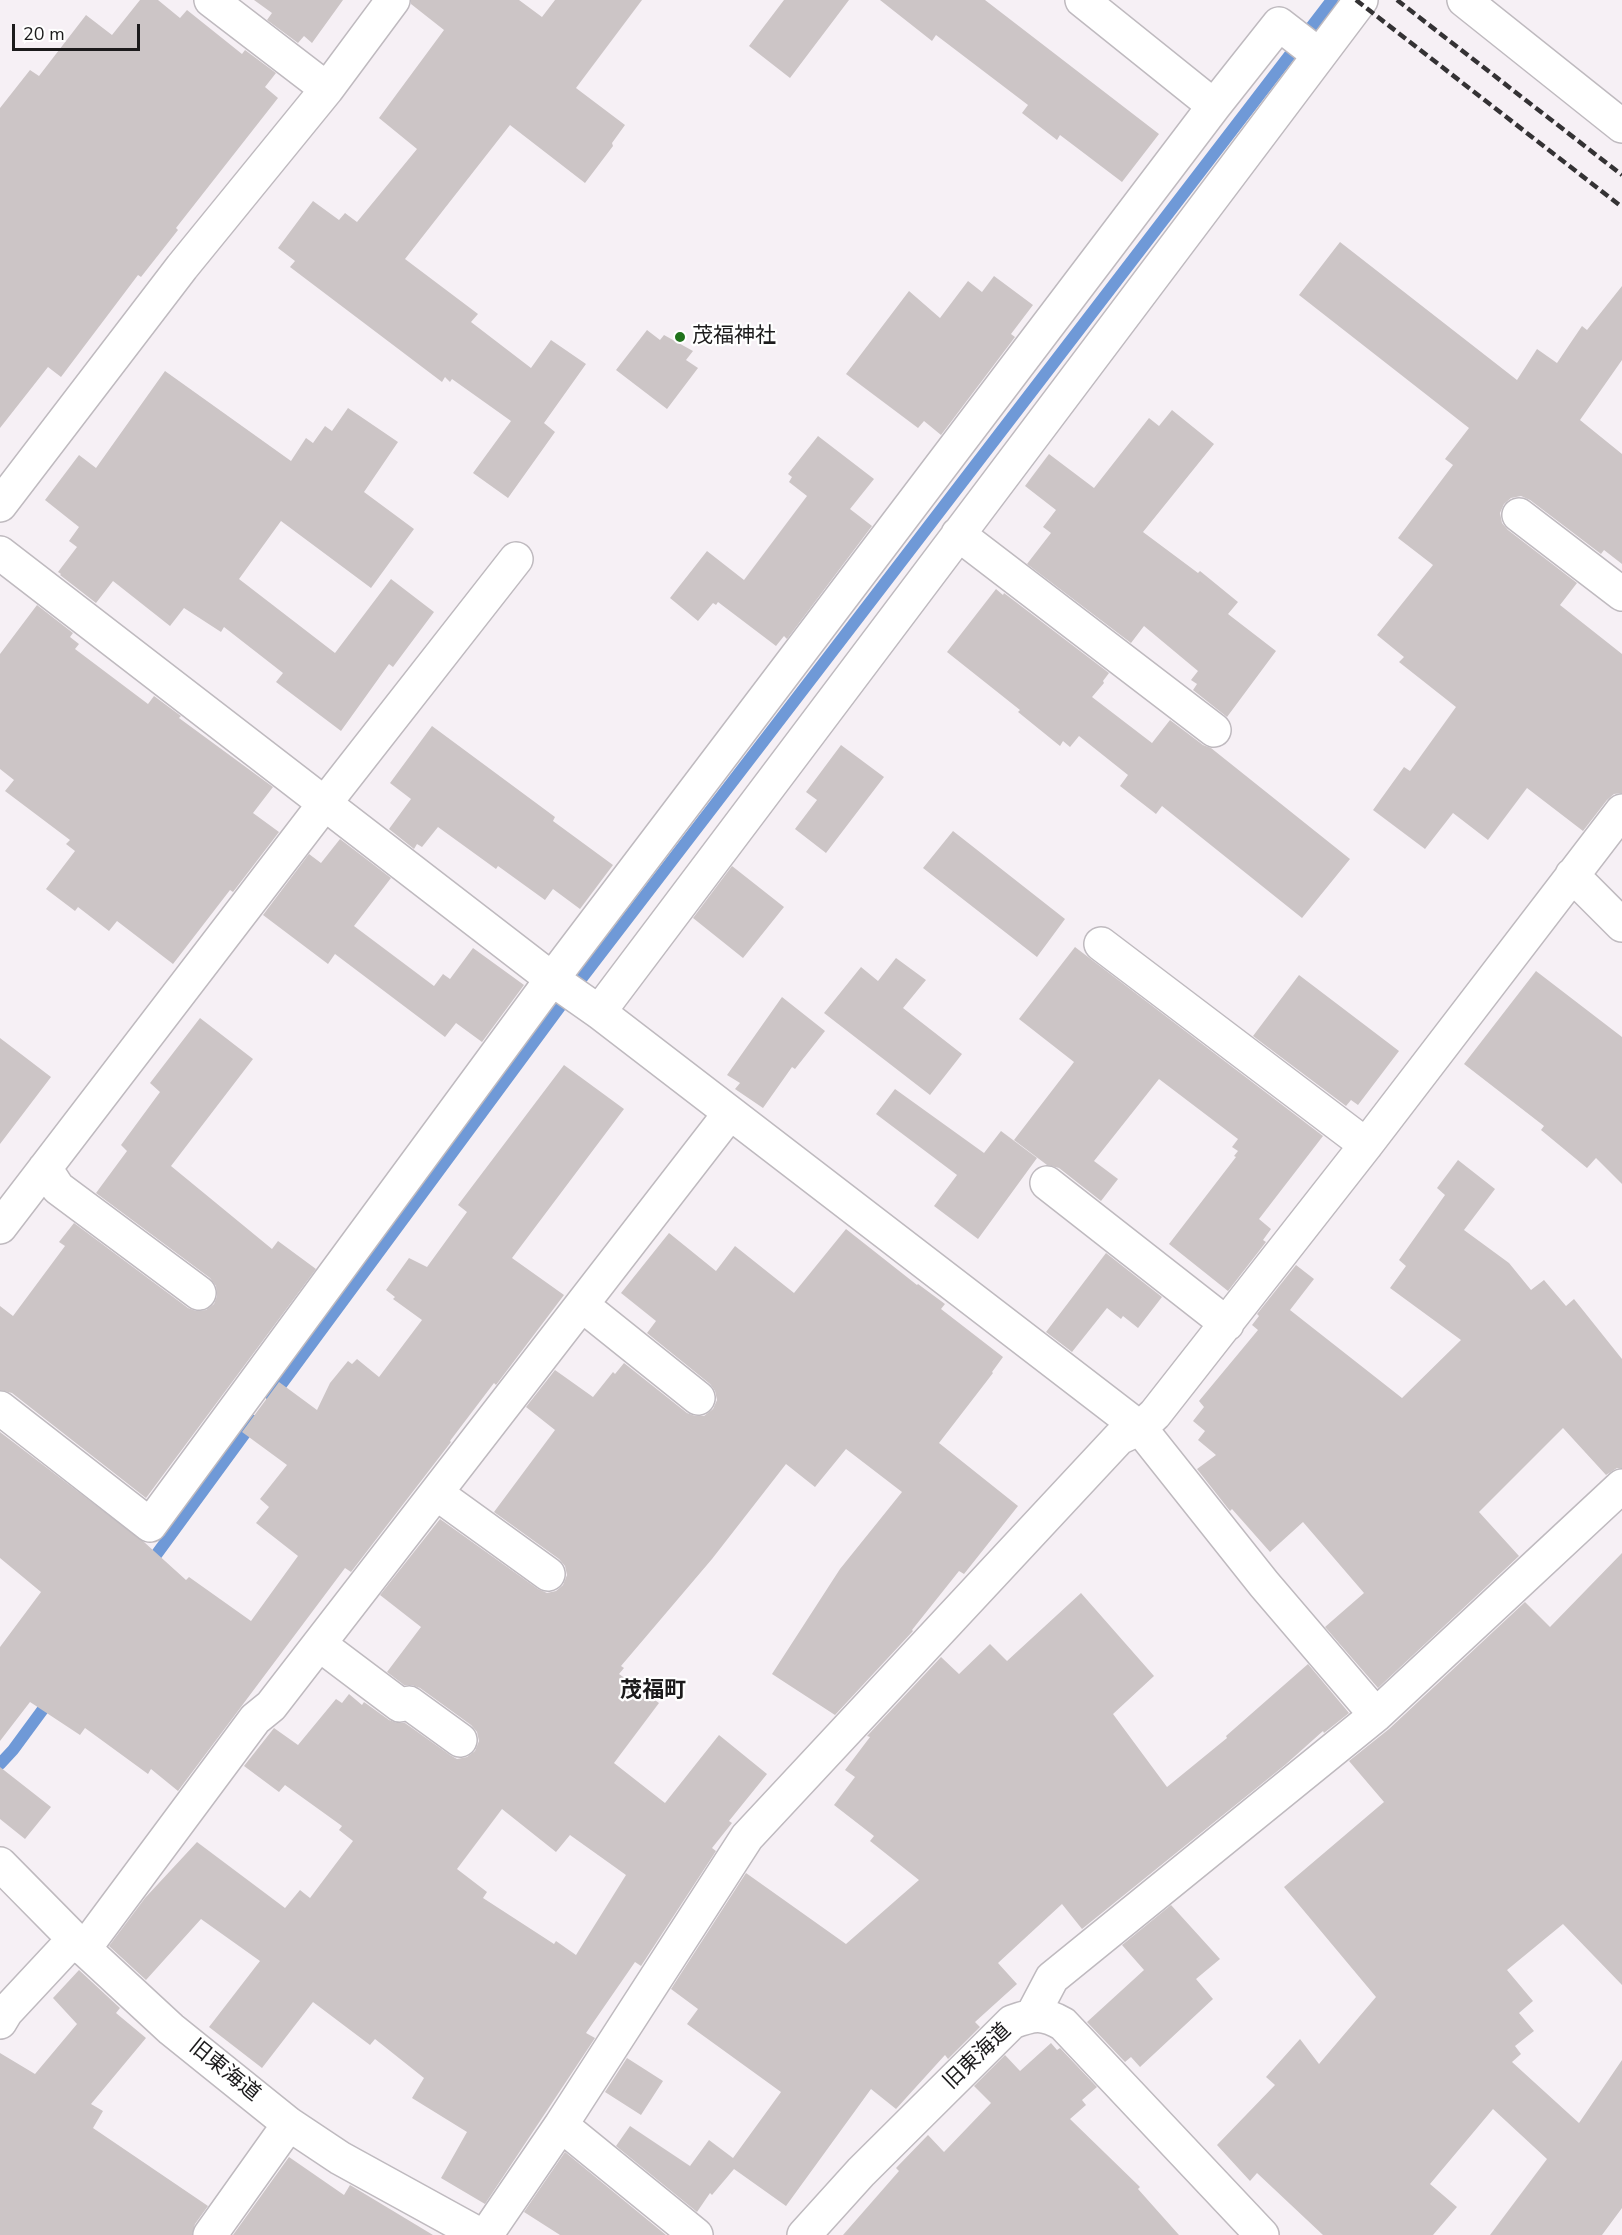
<!DOCTYPE html>
<meta charset="utf-8">
<style>
body{margin:0}
#map{position:relative;width:1622px;height:2235px;overflow:hidden;background:#f6f0f5;font-family:"Nunito Sans",sans-serif}
canvas{display:block}
.scale{position:absolute;left:12px;top:24px;width:128px;height:27px;box-sizing:border-box;border:3px solid #1c1b1c;border-top:0;padding-left:8px;font-size:18px;line-height:21px;white-space:nowrap;color:#1c1b1c;-webkit-text-stroke:4px #fff;paint-order:stroke}
</style>
<div id="map">
<canvas width="1622" height="2235"></canvas>
<div class="scale">20 m</div>
</div>
<script>
const g = document.querySelector('canvas').getContext('2d');
g.lineJoin = 'round';
function stroke(path, color, width, dash) {
  g.strokeStyle = color;
  g.lineWidth = width;
  g.lineCap = dash ? 'butt' : 'round';
  g.setLineDash(dash || []);
  g.stroke(path);
}
function fillPath(path, color) {
  g.fillStyle = color;
  g.fill(path, 'evenodd');
}
function drawText(font, color, halo, rows, align = 'center') {
  g.font = font + ' "Nunito Sans","Noto Sans JP",sans-serif';
  g.lineWidth = 4.5;
  g.setLineDash([]);
  g.textBaseline = 'middle';
  g.strokeStyle = halo;
  g.fillStyle = color;
  for (const [text, x, y, turn = 0] of rows) {
    g.save();
    g.translate(x, y);
    g.rotate((+turn || 0) * Math.PI / 180);
    g.textAlign = isNaN(turn) ? turn : align;
    if (halo) g.strokeText(text, 0, 0);
    g.fillText(text, 0, 0);
    g.restore();
  }
}
stroke(new Path2D(`
 M272,1397L562,1004L1332,0
 M148,1566L254,1421
 M0,1764L13,1750L52,1697`), '#6f99d7', 12);
fillPath(new Path2D(`
 M140,0H158L180,18L187,10L242,54L245,50L276,73L265,87L278,98L176,228L178,230L141,277L138,275L61,377L48,367L0,428V108L30,70L39,76L86,15L112,35Z
 M254,0H343L312,43L304,36L298,43L267,20L272,13Z
 M411,0H519L542,17L555,0H642L576,88L625,125L612,143L613,146L585,183L510,125L405,259L478,314L471,322L531,368L551,340L586,364L544,423L555,432L508,498L473,473L511,421L452,379L450,382L445,377L442,382L290,267L295,261L278,248L313,201L339,220L345,213L357,222L417,149L379,118L444,30L411,4Z
 M784,0H849L790,78L749,46Z
 M880,0H985L1159,134L1122,182L1060,135L1057,140L1022,113L1028,105L936,35L932,41Z
 M1340,242L1517,380L1537,349L1557,363L1582,326L1587,330L1622,286V360L1580,420L1622,454V564L1604,550L1601,554L1530,500L1521,496L1511,498L1504,504L1500,513L1502,523L1508,530L1577,583L1560,605L1622,654V793L1614,794L1607,800L1583,831L1527,788L1488,840L1453,813L1425,849L1373,810L1404,767L1410,771L1456,707L1399,662L1404,657L1377,635L1433,565L1398,538L1453,465L1445,459L1469,428L1299,295Z
 M994,276L1033,305L1011,334L1015,337L941,435L924,421L918,428L846,374L909,291L940,318L968,281L982,292Z
 M647,330L660,340L664,335L693,351L686,360L698,368L667,409L616,370Z
 M165,371L291,461L306,438L313,443L325,426L332,431L348,408L398,442L364,492L414,529L371,588L281,521L239,579L335,653L391,579L434,612L393,667L389,664L341,731L276,682L283,673L224,627L221,632L184,608L170,626L113,581L96,603L60,575L61,574L58,572L77,547L69,541L79,527L45,500L79,455L96,468Z
 M1172,410L1214,444L1143,532L1198,573L1200,571L1238,602L1228,614L1276,651L1227,717L1193,690L1197,684L1191,680L1198,671L1144,626L1131,643L1027,564L1051,533L1043,527L1056,510L1025,486L1049,454L1094,488L1149,418L1159,426Z
 M818,436L874,479L850,509L872,526L787,639L784,636L776,646L718,602L716,605L713,603L698,621L670,598L707,551L744,580L807,496L789,482L792,477L788,474Z
 M996,589L1003,595L1004,593L1109,673L1103,681L1104,683L1092,697L1152,743L1170,720L1203,745L1211,748L1350,859L1302,918L1162,806L1156,814L1120,786L1128,775L1079,736L1070,747L1063,741L1060,746L1018,712L1020,710L947,652Z
 M37,605L73,633L70,637L79,644L75,649L148,704L154,696L181,716L179,718L273,787L253,813L279,832L233,892L230,890L173,964L117,921L109,931L78,907L75,911L46,889L75,851L66,844L70,840L5,791L14,780L0,769V654Z
 M432,726L555,817L553,821L613,865L580,909L553,889L545,900L498,866L496,869L438,827L422,847L417,844L414,849L389,829L411,799L390,783Z
 M841,745L884,777L826,853L795,829L817,800L806,792Z
 M953,831L1065,919L1037,957L923,868Z
 M340,839L391,878L354,926L434,986L443,974L450,979L473,948L524,985L482,1042L456,1023L445,1037L335,954L328,964L263,915L309,854L321,863Z
 M732,866L784,907L743,958L693,918Z
 M1075,947L1323,1136L1259,1219L1271,1229L1263,1240L1266,1242L1228,1291L1169,1244L1236,1157L1234,1156L1238,1151L1232,1147L1238,1139L1159,1079L1094,1161L1118,1179L1101,1201L1059,1168L1047,1165L1014,1140L1074,1062L1019,1019Z
 M896,958L926,980L903,1008L962,1054L930,1095L824,1013L861,967L878,981Z
 M1536,971L1622,1037V1184L1596,1158L1587,1168L1541,1130L1544,1126L1464,1064Z
 M1299,975L1399,1051L1358,1105L1351,1100L1346,1106L1253,1036Z
 M782,997L825,1031L795,1069L792,1067L763,1108L735,1089L740,1083L727,1075Z
 M200,1018L253,1059L171,1166L272,1249L278,1241L316,1269L146,1498L12,1393L0,1390V1306L13,1316L65,1246L59,1242L74,1223L188,1308L196,1311L206,1310L214,1304L217,1296L216,1286L210,1278L96,1193L127,1151L121,1145L160,1092L150,1083Z
 M0,1038L51,1077L0,1144Z
 M564,1065L624,1109L512,1258L564,1295L496,1385L494,1383L450,1441L451,1442L351,1572L345,1568L178,1791L151,1769L148,1774L85,1728L80,1735L30,1702L0,1741V1647L41,1592L0,1558V1432L144,1542L186,1580L189,1577L251,1621L298,1556L256,1523L269,1507L260,1499L287,1465L242,1432L279,1382L317,1410L330,1383L348,1361L352,1364L357,1359L379,1377L422,1320L393,1299L395,1297L386,1290L409,1258L427,1267L467,1212L458,1205Z
 M895,1089L984,1153L1001,1131L1037,1158L978,1239L934,1206L957,1175L876,1114Z
 M1458,1160L1495,1189L1464,1230L1509,1263L1531,1290L1544,1280L1566,1306L1574,1299L1622,1359V1468H1617L1606,1475L1563,1428L1479,1512L1519,1556L1378,1688L1325,1627L1364,1593L1303,1522L1270,1552L1232,1509L1230,1511L1197,1469L1216,1455L1198,1440L1205,1431L1193,1421L1204,1407L1199,1401L1258,1330L1252,1325L1259,1316L1257,1314L1296,1265L1314,1279L1290,1310L1402,1398L1461,1340L1390,1288L1406,1266L1399,1260L1445,1195L1437,1188Z
 M846,1229L917,1285L918,1284L945,1304L941,1309L1003,1357L992,1372L993,1373L939,1443L1018,1506L964,1574L959,1571L912,1630L913,1631L835,1715L772,1674L840,1569L902,1492L846,1449L815,1487L786,1464L712,1559L621,1666L624,1668L619,1674L659,1703L614,1763L665,1803L719,1735L767,1774L729,1821L732,1823L712,1848L716,1851L641,1966L635,1962L586,2033L595,2038L485,2204L441,2178L467,2132L412,2098L424,2078L375,2039L370,2045L313,2002L262,2068L209,2027L260,1961L201,1919L146,1980L109,1946L145,1898L197,1842L285,1908L300,1890L310,1898L353,1841L339,1830L342,1826L285,1785L279,1792L244,1766L274,1728L298,1745L336,1699L342,1703L349,1694L362,1705L364,1702L389,1720L397,1723H405L450,1755L457,1759L467,1757L475,1751L479,1741L477,1732L471,1725L420,1688L412,1685H404L387,1672L421,1627L380,1595L440,1519L538,1589L547,1593L556,1591L563,1585L567,1575L565,1566L559,1559L494,1512L555,1430L526,1407L555,1370L593,1397L613,1372L615,1374L624,1363L687,1413L695,1416H704L713,1409L717,1400L715,1391L710,1384L647,1333L656,1321L621,1293L669,1233L716,1271L735,1246L794,1293ZM502,1809L556,1852L570,1835L626,1875L576,1955L556,1941L554,1944L483,1898L487,1892L457,1869Z
 M1106,1253L1162,1297L1138,1328L1123,1316L1121,1319L1107,1308L1072,1352L1046,1332Z
 M1622,1553V1985L1563,1924L1507,1970L1533,2001L1519,2013L1534,2031L1515,2046L1521,2054L1512,2062L1579,2123L1622,2060V2208L1602,2235H1490L1547,2159L1493,2109L1430,2184L1457,2207L1433,2235H1323L1257,2173L1250,2181L1217,2145L1275,2085L1266,2077L1300,2039L1319,2064L1376,1997L1284,1887L1384,1802L1349,1761L1389,1729L1525,1602L1550,1627Z
 M1081,1593L1154,1676L1113,1714L1167,1787L1227,1738L1226,1736L1308,1664L1349,1713L1324,1733L1323,1731L1285,1765L1082,1929L1062,1904L998,1963L1017,1984L975,2022L980,2027L948,2059L945,2055L896,2109L871,2089L786,2206L734,2169L712,2195L710,2193L697,2212L616,2146L630,2126L690,2166L709,2140L733,2158L781,2092L687,2024L698,2009L671,1989L746,1873L846,1944L919,1880L870,1841L874,1836L834,1805L855,1777L845,1770L870,1737L867,1736L941,1657L959,1674L990,1644L1007,1661Z
 M0,1767L51,1807L25,1839L0,1819Z
 M1171,1905L1220,1959L1196,1979L1213,1999L1140,2067L1131,2057L1125,2062L1087,2022L1144,1970L1122,1945Z
 M79,1970L120,2008L116,2013L146,2038L91,2104L103,2111L93,2128L208,2206L195,2224L192,2235H0V2053L35,2074L77,2024L53,1998Z
 M1051,2043L1057,2050L1060,2048L1097,2087L1082,2100L1086,2105L1070,2119L1140,2187L1138,2189L1179,2235H843L899,2171L896,2168L928,2135L944,2152L991,2103L974,2086L1005,2055L1020,2071Z
 M627,2058L663,2081L641,2115L605,2092Z
 M565,2152L666,2235H560L524,2212Z
 M289,2157L344,2195L350,2185L433,2235H233Z`), '#ccc5c6');
const minor = new Path2D(`
 M211,0L327,89
 M1082,0L1214,106
 M1464,0L1622,126
 M0,505L182,267L327,89L393,0
 M1519,515L1622,594
 M958,534L1214,730
 M0,553L552,979L599,1012L1140,1428L1264,1584L1376,1715
 M1572,875L1622,925
 M1101,944L1366,1145
 M599,1012L1361,0
 M45,1168L58,1188L199,1293
 M1047,1183L1227,1324
 M0,1227L325,803L516,559
 M582,1305L698,1398
 M0,1408L150,1525L552,979L1214,106L1279,24L1319,55
 M436,1493L548,1574
 M319,1644L400,1705L409,1703L460,1740
 M0,1864L78,1943L171,2029L289,2124L340,2158L480,2235
 M84,1949L255,1719L271,1706L730,1113
 M1033,2014L1052,1978L1376,1715L1622,1486
 M0,2022L6,2012L74,1939
 M561,2125L696,2235
 M210,2235L289,2124
 M486,2235L561,2125L747,1837L1119,1438L1140,1428L1155,1414L1366,1145L1622,811
 M804,2235L861,2172L1012,2022C1034,2014 1042,2012 1063,2024L1262,2235`);
stroke(minor, '#bfbabf', 36);
stroke(minor, '#fff', 33);
stroke(new Path2D(`
 M1356,0L1622,207
 M1397,0L1622,175`), '#343234', 4.5, [9, 4.5]);
for (const [x, y, r, color] of [
 [680,337,6,"#20721b"]
]) {
  const dot = new Path2D();
  dot.arc(x, y, r, 0, 2 * Math.PI);
  g.fillStyle = color;
  g.fill(dot);
  stroke(dot, '#fff', 2);
}
drawText('21px', '#1c1b1c', '#fff', [
 ["茂福神社",692,337]
], 'left');
drawText('21px', '#1c1b1c', '#fff', [
 ["旧東海道",978,2057,-44],
 ["旧東海道",224,2071,39]
]);
drawText('bold 22px', '#1c1b1c', '#fff', [
 ["茂福町",653,1692]
]);
</script>
